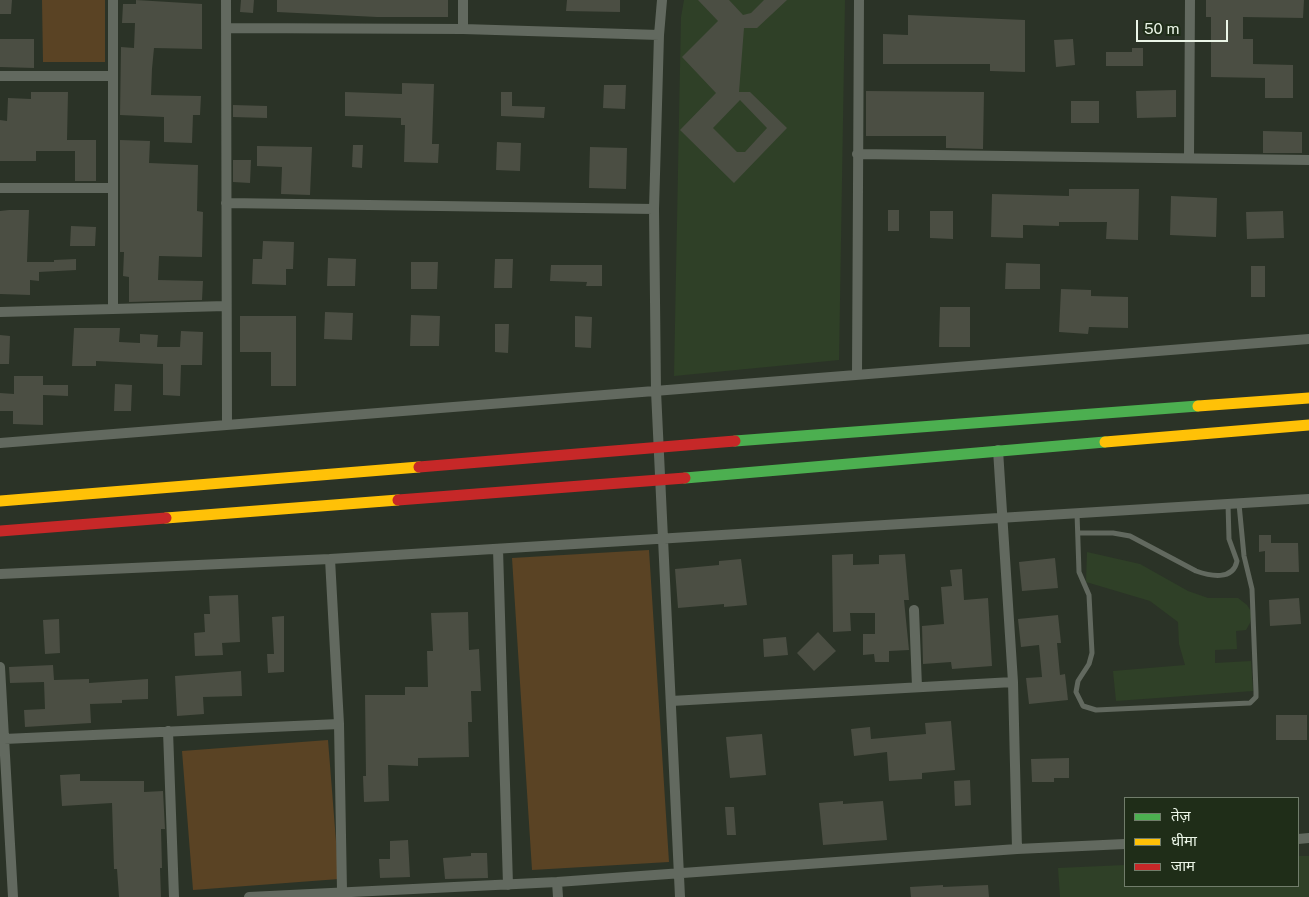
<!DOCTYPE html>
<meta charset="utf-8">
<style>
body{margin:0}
#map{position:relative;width:1309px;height:897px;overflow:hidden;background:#2b3327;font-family:"Public Sans","Noto Sans Devanagari",sans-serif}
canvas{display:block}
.legend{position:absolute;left:1124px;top:797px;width:175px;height:90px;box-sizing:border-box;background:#1f2d18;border:1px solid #717d6b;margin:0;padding:6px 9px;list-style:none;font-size:15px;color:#ebf5e7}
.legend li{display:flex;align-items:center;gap:10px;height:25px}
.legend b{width:25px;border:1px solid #717d6b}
.scale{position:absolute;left:1136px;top:20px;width:92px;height:22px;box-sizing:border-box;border:2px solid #ebf5e7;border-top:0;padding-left:6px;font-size:15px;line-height:18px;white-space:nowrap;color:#ebf5e7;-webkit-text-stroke:4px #1f2d18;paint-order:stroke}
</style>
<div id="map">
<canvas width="1309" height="897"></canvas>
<ul class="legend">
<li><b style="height:6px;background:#4caf50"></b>तेज़</li>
<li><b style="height:6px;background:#ffc107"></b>धीमा</li>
<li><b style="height:6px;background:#c62828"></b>जाम</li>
</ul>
<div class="scale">50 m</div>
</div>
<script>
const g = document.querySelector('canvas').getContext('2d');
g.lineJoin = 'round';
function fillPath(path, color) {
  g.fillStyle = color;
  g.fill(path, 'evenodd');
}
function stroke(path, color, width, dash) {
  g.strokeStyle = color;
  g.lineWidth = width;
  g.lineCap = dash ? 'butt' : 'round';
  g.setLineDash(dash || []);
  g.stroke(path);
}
fillPath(new Path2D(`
 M684,0H845L839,360L674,376L681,17Z
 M1087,552L1140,564L1188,591L1208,598H1238L1247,605L1252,613L1250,623L1246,630L1236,631L1237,649L1215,650V663L1251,661L1253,691L1116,701L1113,671L1185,665L1179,644L1178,622L1150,601L1086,582Z
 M1298,856H1309V897H1060L1058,868L1125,865V886H1298Z`), '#2f4027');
fillPath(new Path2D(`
 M42,0H105V62H43Z
 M649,550L669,862L532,870L512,558Z
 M328,740L339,879L193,890L182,751Z`), '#5a4324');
fillPath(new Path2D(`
 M0,0H12L11,14H0Z
 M136,0L202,4V49L154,48L152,69L151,95L201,96L200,115H193L192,143L164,142V117L120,115L121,47L134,48L135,23H122L123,4H136Z
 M241,0H254L253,13L240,12Z
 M277,0H448V17H377L277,12Z
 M567,0H620V12L566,11Z
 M698,0H729L743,15L751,13L764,0H787L757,28H744L739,92H750L787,128L734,183L680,130L716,93L682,57L718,21ZM740,100L767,128L745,152H737L713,128Z
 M1206,0H1304L1303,18L1243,17V39H1253V64L1293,65V98H1265V78L1211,77V17H1206Z
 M908,15L1025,20V72L990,71V64H883V34L908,35Z
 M0,39H34V68L0,67Z
 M1073,39L1075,65L1056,67L1054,40Z
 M1132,48H1143V66H1106V52H1132Z
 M402,83L434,84L432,144H439L438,163L404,162L405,125H401V118L345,116V92L402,94Z
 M604,85H626L625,109L603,108Z
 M1176,90V117L1137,118L1136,91Z
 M866,91L984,92L983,149L946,148V136H866Z
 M31,92H68L67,140H96V181H75V151H36V161H0V120L7,121L8,98L31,99Z
 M501,92H512V106L545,107L544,118L501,116Z
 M1071,101H1099V123H1071Z
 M233,105L267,106V118L233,117Z
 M1263,131L1302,132V153H1263Z
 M120,140L150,141L149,163L198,165L197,211L203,212L202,257L159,256L158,280L203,281L202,300L129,302V277L123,276L124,252H120Z
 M497,142L521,143L520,171L496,170Z
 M353,145H363L362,168L352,167Z
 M257,146L312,147L310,195L281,194L282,167L257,166Z
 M590,147L627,148L626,189L589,188Z
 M233,160H251L250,183L233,182Z
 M1069,189H1139L1138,240L1106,239L1107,222H1059V226L1023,225V238L991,237L992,194L1069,196Z
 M1171,196L1217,198L1216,237L1170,235Z
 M9,210H29L27,262H54V260L76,259V270L39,272V281L30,280V295L0,294V211Z
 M888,210H899V231H888Z
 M930,211H953V239L930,238Z
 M1283,211L1284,238L1247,239L1246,212Z
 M71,226L96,227L95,246H70Z
 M263,241L294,242L293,269H286V285L252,284L253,259H262Z
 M328,258L356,259L355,286H327Z
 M495,259H513L512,288H494Z
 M411,262H438L437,289H411Z
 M1006,263L1040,264V289H1005Z
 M551,265H602V286H586L587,282L550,281Z
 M1251,266H1265V297H1251Z
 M1061,289L1091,290V296L1128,297V328L1089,327L1088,334L1059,332Z
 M940,307H970V347H939Z
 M325,312L353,313L352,340L324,339Z
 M411,315L440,316L439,346H410Z
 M240,316H296V386H271V352H240Z
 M575,316L592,317L591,348L575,347Z
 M495,324H509L508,353L495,352Z
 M74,328H120L119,342L140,343V334L158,335L157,347H180L181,331L203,332L202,365H181L180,396L163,395V364L96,361V366H72Z
 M0,335L10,336L9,364H0Z
 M14,376H43V385H68V396L43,395V425L13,424V411H0V393L14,394Z
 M115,384L132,385L131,411H114Z
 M1259,535H1271V543H1298L1299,572H1265V551L1259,552Z
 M853,554V565L879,564V555L905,554L909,600H904L909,650L889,651V662H875L874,654L863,655V634H875V613H850L851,631L833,632L832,555Z
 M1055,558L1058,588L1022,591L1019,562Z
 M741,559L747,605L724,607V604L678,608L675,569L719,565V561Z
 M962,569L964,600L988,598L992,666L952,669L951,662L923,664L922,626L944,624L941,587L952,586L950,570Z
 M238,595L240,642L222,643L223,655L195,656L194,633L205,632L204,614H210L209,596Z
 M1299,598L1301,624L1270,626L1269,600Z
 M468,612L469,650L479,649L481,691H471L472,722H468L469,757L418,758V766L388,765L389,801L364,802L363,776H366L365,695H405V687H428L427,651H433L431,613Z
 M1058,615L1061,643H1057L1060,675L1065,674L1068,700L1029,704L1026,678L1042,677L1039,645L1021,647L1018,619Z
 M284,616V672L268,673L267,654H274L272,617Z
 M59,619L60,653L45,654L43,620Z
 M818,632L836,651L814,671L797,653Z
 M786,637L788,655L764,657L763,639Z
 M53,665L54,680L89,679V683L148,679V699L122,700V703L90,704L91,723L25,727L24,710L45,709L44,682L10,683L9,667Z
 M241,671L242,696L203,697L204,714L177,716L175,676Z
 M1276,715H1307V740H1276Z
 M951,721L955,770L922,773V779L889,781L887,752L854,756L851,729L870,727L871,739L926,734L925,723Z
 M762,734L766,775L730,778L726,737Z
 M1069,758V778H1054V782H1032L1031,759Z
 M80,774V781H144V792L163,791L165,829H161L162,868H160L161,897H119L117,869H114L112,803L62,806L60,775Z
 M970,780L971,805L955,806L954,781Z
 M843,801V804L883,801L887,840L823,845L819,803Z
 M725,807H734L736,835H727Z
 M408,840L410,877L380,878L379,859H390V841Z
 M471,853H487L488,878L445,879L443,858L471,856Z
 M943,885V887L988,885L989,897H911L910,887Z`), '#4b4e43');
stroke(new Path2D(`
 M1077,513L1079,572L1089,595L1092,653L1089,664L1078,681L1076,692L1083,706L1096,710L1250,703L1256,697V692L1252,589L1244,556L1239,504
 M1079,533H1113L1130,536L1196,571C1210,576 1233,581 1237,561L1229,539L1228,504`), '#62695f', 5);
stroke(new Path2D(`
 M113,0V309
 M226,0L227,424
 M662,0L659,35L654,209L656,391L680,897
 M226,28L463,29L659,35
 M463,29V0
 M0,76H112
 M857,154L1309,160
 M1189,157L1190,0
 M0,188H112
 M226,203L654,209
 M0,312L226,306
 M857,375L859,0
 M0,443L1309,339
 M998,450L1013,682L1017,849
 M498,549L508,885
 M330,559L339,724L342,891
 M0,574L330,559L1309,499
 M914,610L917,687
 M0,667L13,897
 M671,701L1013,682
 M168,731L174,897
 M4,739L339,724
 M1298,839L1309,838
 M557,882L558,897
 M249,897L557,882L1017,849L1125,844`), '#62695f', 10);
stroke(new Path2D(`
 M735,441L1198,406
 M685,478L1105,442`), '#4caf50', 11);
stroke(new Path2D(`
 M1198,406L1309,398
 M1105,442L1309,425
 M0,501L419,467
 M166,518L398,500`), '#ffc107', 11);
stroke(new Path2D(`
 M419,467L735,441
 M398,500L685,478
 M0,531L166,518`), '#c62828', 11);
</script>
